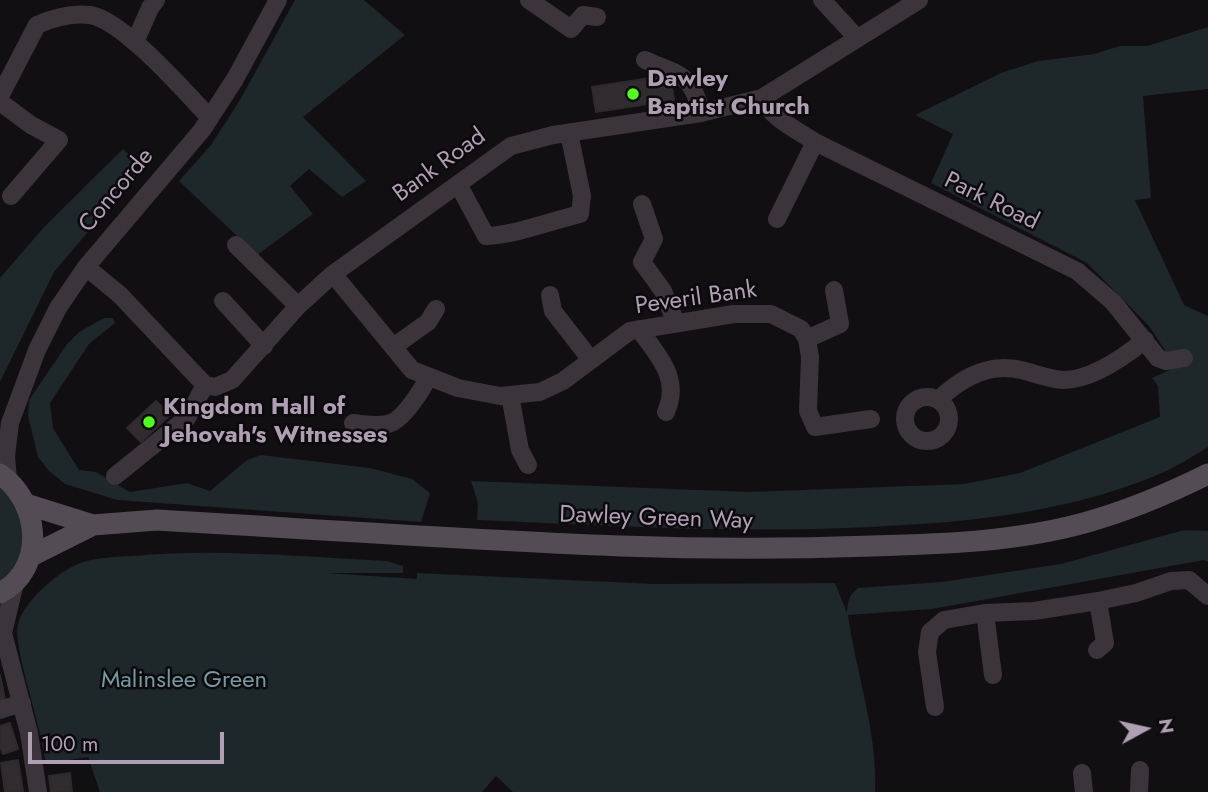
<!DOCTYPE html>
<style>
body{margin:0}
#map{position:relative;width:1208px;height:792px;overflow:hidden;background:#110f11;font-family:Jost,sans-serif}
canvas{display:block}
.north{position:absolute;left:1110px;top:694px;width:70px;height:70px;-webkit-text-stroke:5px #0c0a0c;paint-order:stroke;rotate:82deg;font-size:19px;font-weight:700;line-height:28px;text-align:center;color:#af9fb3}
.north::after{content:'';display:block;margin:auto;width:24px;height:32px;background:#af9fb3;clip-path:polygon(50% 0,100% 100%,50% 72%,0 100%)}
.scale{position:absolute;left:28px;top:732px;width:196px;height:32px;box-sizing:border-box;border:4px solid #af9fb3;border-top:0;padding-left:9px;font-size:21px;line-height:24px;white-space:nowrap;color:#af9fb3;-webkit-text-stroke:5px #0c0a0c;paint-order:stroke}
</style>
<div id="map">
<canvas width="1208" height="792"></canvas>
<div class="north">N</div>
<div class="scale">100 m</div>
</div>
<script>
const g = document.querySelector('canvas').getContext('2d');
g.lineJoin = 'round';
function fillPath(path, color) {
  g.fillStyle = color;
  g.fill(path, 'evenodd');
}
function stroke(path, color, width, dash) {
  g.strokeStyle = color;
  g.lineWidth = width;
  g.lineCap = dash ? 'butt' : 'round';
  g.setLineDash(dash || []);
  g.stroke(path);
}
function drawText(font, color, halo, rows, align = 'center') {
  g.font = font + ' Jost,sans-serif';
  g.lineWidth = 5;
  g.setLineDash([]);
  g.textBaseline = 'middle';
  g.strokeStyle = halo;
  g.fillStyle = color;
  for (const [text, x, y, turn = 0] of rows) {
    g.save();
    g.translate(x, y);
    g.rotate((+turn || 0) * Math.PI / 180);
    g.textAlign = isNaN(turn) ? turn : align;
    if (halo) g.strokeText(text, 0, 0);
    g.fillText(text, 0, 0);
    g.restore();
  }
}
fillPath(new Path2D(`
 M295,0H364L405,35L303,117L366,181L342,197L309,169L290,186L313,214L257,255L179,181L211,145L240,100Z
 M1208,27V89L1143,96L1151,198L1135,200L1184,305L1208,316V447C1193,456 1178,466 1162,473C1061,516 952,524 844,528C721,533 599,525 477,520L478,503L471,481L749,492L964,484L1020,473L1160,417L1158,386L1152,378L1176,367L1149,326L1087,263L931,183L953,134L915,115L1001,73L1038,61L1094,54L1120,46H1147Z
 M123,149L135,160L136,175L54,272L0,382V278L45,226Z
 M104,318H113L115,323L89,344L50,403L53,428L79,470L96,472L130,492L187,483L210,491L247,460L261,455L370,468L412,479L430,493L421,522L117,500L65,484L49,471L38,457L28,416L29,400L67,344L79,332Z
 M0,487L17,504L25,540L16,566L0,583Z
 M1184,530L1208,531V562L1204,560L932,609L848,615C856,673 878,733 875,792H513L496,776L482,792H100L88,757L46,764C43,749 40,733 36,718C32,699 13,640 18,624C23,603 56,573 76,565C94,557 114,557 133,556C217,548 303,557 387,561L403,566V573H326L417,579V573L654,584L835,583L847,613C848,601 848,596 858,588L942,582L1061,564Z`), '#1e2729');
const building = new Path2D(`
 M670,75L674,100L596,112L592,87Z
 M156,401L170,415L141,442L127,428Z
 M0,675L5,700L0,701Z
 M10,723L18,749L3,754L0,747V726Z
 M18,760L23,791L5,792L1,763Z
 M70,773L72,792H51L49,776Z`);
fillPath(building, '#302c30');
stroke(building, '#2d292d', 2);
stroke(new Path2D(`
 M529,0L571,29L583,15L597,17
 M822,0L857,38
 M135,42L150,8L156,0
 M645,60C679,75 692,73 701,113
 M0,96L37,25C55,17 71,13 90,15C123,20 186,93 210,118
 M762,98C771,118 797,130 815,142L1077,271L1113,302L1158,358L1166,361L1184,358
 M0,102L31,125L59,140L11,196
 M458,184L486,236C515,235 551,221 580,214L582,196L569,133
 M642,204L654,239L642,262L663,291L676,323
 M777,219L815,142
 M236,245L298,306
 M86,267L120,295L205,385L215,387L232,380L298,306L333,274L511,146L553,135L701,113L762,98L919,0
 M333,274L412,370L458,388L500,396L540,392L563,381L630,331L734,314H771L801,329L807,339L810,357L808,411L815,427L871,419
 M550,295L553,311L591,360
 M223,301L264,346
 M639,329C658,356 681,378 666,412
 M807,339L840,324L834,290
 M393,347L428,322L436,309
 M510,395L520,450L528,465
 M905 419a22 22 0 1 1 44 0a22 22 0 1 1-44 0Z
 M938,400C960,379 989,362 1021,370C1034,373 1049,379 1063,380C1092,380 1124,357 1145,340
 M353,423C365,424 382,428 393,422C405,416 423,389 428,377
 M115,476L187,418L205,385
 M8,480L6,456L10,423L37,350L58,308L86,267L202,130L235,79L278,0
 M15,583L3,633L29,733L38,792
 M985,613L993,675
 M1097,650L1105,643L1098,601
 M935,707L927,652L930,632L944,620L985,613L1034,611L1098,601L1136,593L1171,581L1189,580L1208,596
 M0,710L22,703
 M1082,773L1084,792
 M1139,792L1140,770`), '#3b343b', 18);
stroke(new Path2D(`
 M0,474C40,502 47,568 0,593
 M26,504L93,525L157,520C311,529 466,540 621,546C705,549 788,549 872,546C943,544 1014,542 1084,523C1127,511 1168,494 1208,474
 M31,556L93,525`), '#544c55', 21);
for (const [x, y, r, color] of [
 [633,94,7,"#4eff19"],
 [149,422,7,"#4eff19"]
]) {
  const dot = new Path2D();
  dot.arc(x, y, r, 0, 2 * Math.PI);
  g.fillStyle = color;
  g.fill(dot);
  stroke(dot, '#0c0a0c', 2.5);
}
drawText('bold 24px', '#af9fb3', '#0c0a0c', [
 ["Dawley",647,80],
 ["Baptist Church",647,108],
 ["Kingdom Hall of",163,408],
 ["Jehovah's Witnesses",163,436]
], 'left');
drawText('24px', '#af9fb3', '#0c0a0c', [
 ["Bank Road",440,166,-36],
 ["Concorde",117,191,-50],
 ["Park Road",991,202,26],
 ["Peveril Bank",696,299,-8],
 ["Dawley Green Way",656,519,2]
]);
drawText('24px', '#7499a0', '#0c0a0c', [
 ["Malinslee Green",184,681]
]);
</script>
